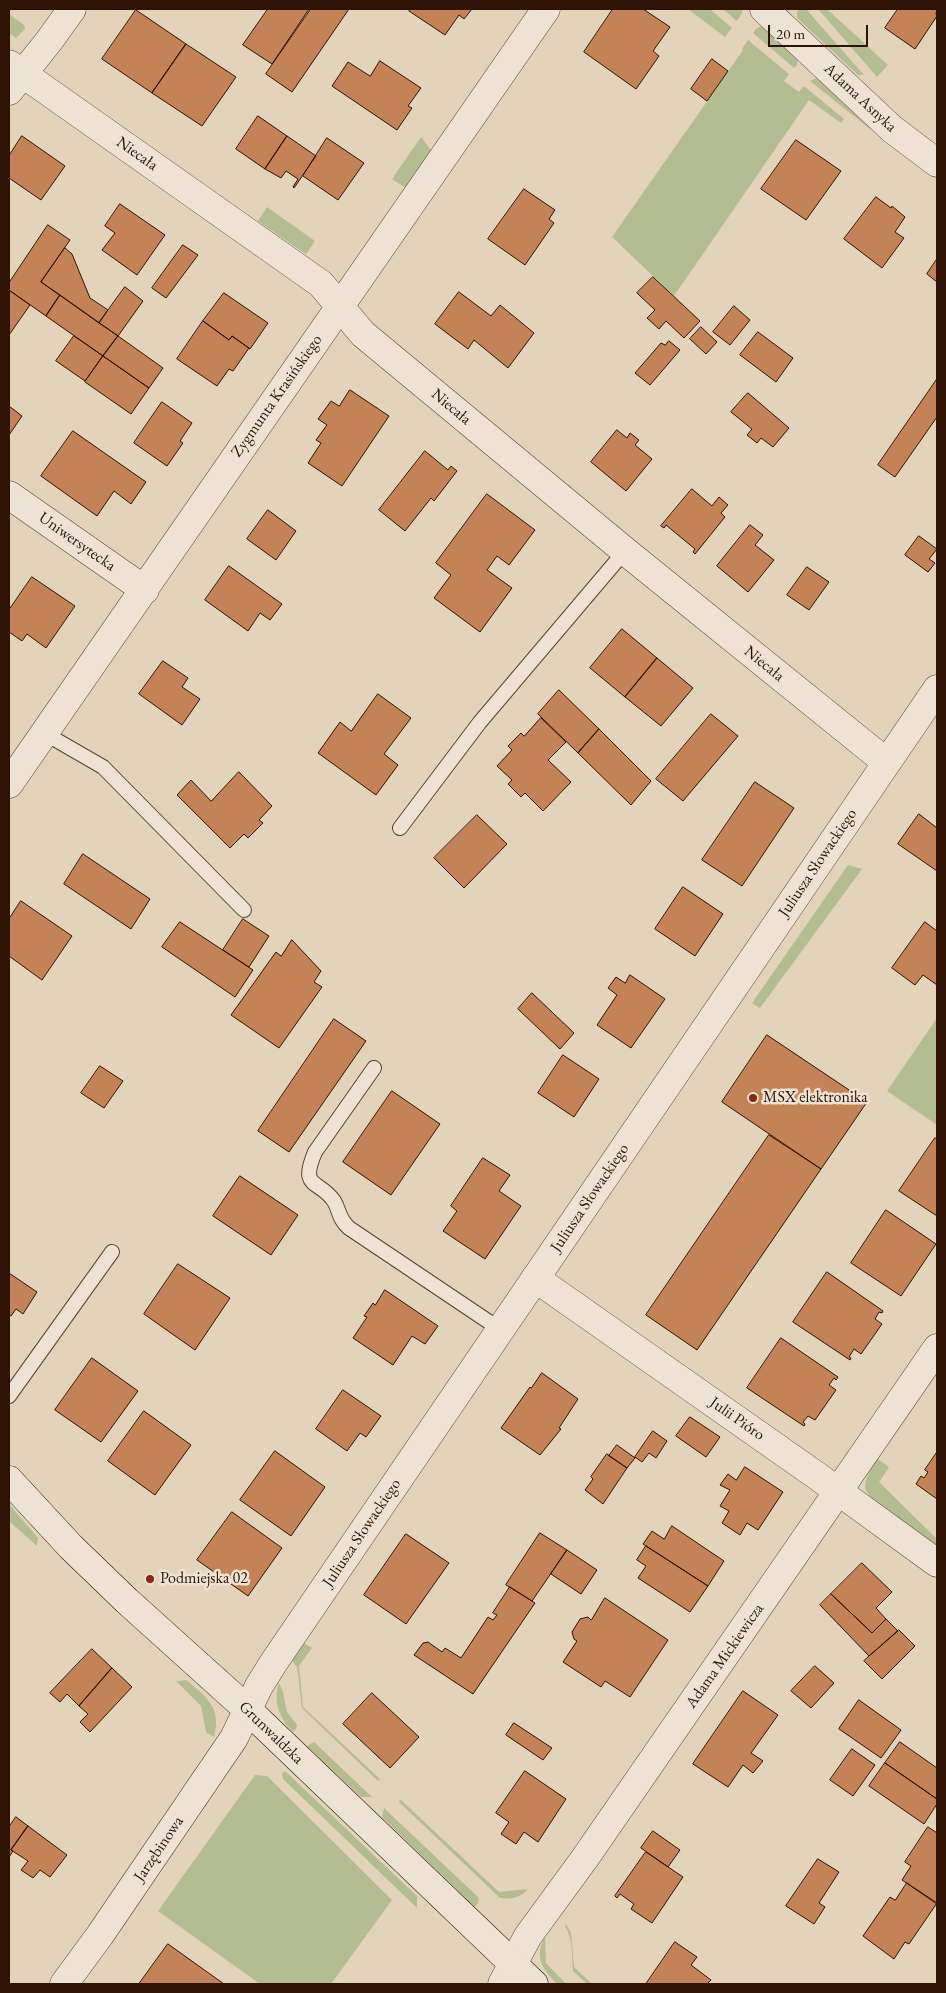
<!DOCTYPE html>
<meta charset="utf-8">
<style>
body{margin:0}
#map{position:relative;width:946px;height:1993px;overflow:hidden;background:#e4d3bb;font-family:"EB Garamond",serif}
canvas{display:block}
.frame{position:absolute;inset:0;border:10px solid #2e1203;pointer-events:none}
.scale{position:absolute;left:768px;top:25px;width:100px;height:22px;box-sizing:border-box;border:2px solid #2e1203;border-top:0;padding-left:6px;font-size:15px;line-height:18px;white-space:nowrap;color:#2e1203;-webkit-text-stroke:4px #ede2d3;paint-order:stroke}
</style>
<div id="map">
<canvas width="946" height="1993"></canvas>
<div class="frame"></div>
<div class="scale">20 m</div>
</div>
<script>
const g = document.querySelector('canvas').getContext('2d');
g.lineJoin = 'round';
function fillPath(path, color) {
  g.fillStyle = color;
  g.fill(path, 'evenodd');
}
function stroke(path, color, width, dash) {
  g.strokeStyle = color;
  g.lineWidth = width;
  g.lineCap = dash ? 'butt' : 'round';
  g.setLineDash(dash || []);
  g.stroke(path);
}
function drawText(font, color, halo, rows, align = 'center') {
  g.font = font + ' "EB Garamond",serif';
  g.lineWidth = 5;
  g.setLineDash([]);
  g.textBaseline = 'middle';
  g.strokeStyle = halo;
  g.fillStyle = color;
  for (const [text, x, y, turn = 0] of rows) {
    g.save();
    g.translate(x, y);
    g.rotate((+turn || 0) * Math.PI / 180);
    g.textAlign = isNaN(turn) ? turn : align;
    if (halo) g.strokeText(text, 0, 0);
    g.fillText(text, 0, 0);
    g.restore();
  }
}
fillPath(new Path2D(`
 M688,9H710L732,28L725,37Z
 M723,9H742V13L737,21Z
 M800,9H806L864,75H858L797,18V12Z
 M818,9H827L888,65L877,77Z
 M9,14L24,25L25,29L16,38L9,33Z
 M762,26L798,59L797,65L794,68L753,33L757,28Z
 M748,40L789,74L784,81L799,92L804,86L844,119L841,123L809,100L674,296L612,237L743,50L742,49Z
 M817,78L870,127V129L810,81Z
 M421,137L431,150L406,188L392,179Z
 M267,207L315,241L306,254L258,221Z
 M848,865L862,869L760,1008L752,1003Z
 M937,1018V1125L887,1091Z
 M878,1459L889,1467L879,1482L937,1539V1549C925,1540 868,1501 866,1490C863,1479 872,1467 878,1459Z
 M9,1504L38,1538L37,1546L9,1521Z
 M304,1643L312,1648L299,1666L303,1707L380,1779L378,1781L302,1708L297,1667L292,1661Z
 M186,1680C207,1697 222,1708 214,1737L206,1732L201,1706L176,1681Z
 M279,1683L283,1692L287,1712L297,1725L296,1729L293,1732C279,1718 273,1702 279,1683Z
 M314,1742L372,1797H361L307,1746Z
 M285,1771L417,1896V1908L283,1779L282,1774Z
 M255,1775L267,1776L392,1900L331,1984H260L158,1911Z
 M400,1799L499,1892L528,1889C522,1897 509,1901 499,1897L399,1802Z
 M384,1808L479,1898L478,1903L475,1907L382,1817Z
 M566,1924L571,1933L574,1967L592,1984H587L573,1971C572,1955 573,1940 565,1926Z
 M545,1938L546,1963L566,1984H557C544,1971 533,1956 545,1938Z`), '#b4bc91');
const building = new Path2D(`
 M268,9H309L272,64L243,45Z
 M311,9H349L292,92L266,74Z
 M411,9H472L464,19L459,15L445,35L409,11Z
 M613,9H643L670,27L653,51L659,56L636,89L584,52Z
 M898,9H937L936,14L937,16L915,49L885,28Z
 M136,10L186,44L152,93L102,59Z
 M186,44L236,77L202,126L152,93Z
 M712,59L728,71L707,101L691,89Z
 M380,61L421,88L408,106L412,108L397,130L332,86L348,62L370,76Z
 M258,116L287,136L265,169L236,149Z
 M22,136L65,166L41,200L9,178V156Z
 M287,136L316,156L294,188L293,187L298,179L286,171L281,178L265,169Z
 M327,138L364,163L338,200L303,176Z
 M796,140L841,171L806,220L761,189Z
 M524,189L555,210L549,219L554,223L525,265L488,239Z
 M876,197L891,208L892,206L905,217L895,232L904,238L882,268L844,239Z
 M120,204L165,235L137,275L102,250L115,233L105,226Z
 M48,225L70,240L41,282L60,295L46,316L9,290V283Z
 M183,245L198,255L166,298L152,288Z
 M65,248L72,254L90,298L108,310L99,323L41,282Z
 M937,259V282L927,274Z
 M653,277L700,321L684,338L666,321L659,329L647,318L655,310L637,293Z
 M125,287L143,301L118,336L99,323Z
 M9,290L30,305L9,335Z
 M459,292L491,316L500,305L534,333L508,368L474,340L468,349L435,324Z
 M224,293L268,323L250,349L232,336L229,340L203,321Z
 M60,295L118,336L103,356L46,316Z
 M734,306L750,320L730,345L713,332Z
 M203,321L229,340L232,336L249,348L233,371L229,369L217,386L177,359Z
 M701,327L717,342L706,354L690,339Z
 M758,332L793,358L776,382L740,355Z
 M74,336L103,356L85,381L56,361Z
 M118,336L163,368L149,388L103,356Z
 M669,341L680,350L650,385L635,373L661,343L665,345Z
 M103,356L149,388L131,414L85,382Z
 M937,379V417L895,477L878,465Z
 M350,390L389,416L342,486L308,463L321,443L316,440L327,425L318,419L331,401L339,406Z
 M748,393L789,428L773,447L761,438L757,443L747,435L752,429L731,412Z
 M162,402L192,423L180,441L183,443L167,466L134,443Z
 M9,406L22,416L9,435Z
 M617,430L627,438L630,433L639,440L635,445L652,459L626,491L591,462Z
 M73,431L146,482L131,504L114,491L97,516L41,476Z
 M425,451L448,470L451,466L457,471L434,501L431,498L405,531L379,510Z
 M692,489L712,506L719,497L728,505L721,513L725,517L695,554L693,552L695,549L666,525L664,528L661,526Z
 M487,494L535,530L509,565L497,556L487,570L512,588L480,632L434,598L451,575L436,563Z
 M268,510L296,531L276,560L247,539Z
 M750,525L763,535L755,545L774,560L748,592L717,566Z
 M919,536L937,549L929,559L935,563L928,572L905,555Z
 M229,566L282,604L270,620L260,613L248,631L205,600Z
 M807,567L829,582L809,610L787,595Z
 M32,577L75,606L46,648L27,634L22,641L9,632V610Z
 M622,629L657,658L625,697L590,668Z
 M657,658L693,688L661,726L625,697Z
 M163,661L188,678L182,687L200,699L182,725L139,694Z
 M559,690L599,729L578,753L538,714Z
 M378,694L411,718L384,754L398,765L376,795L318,753L340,722L351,731Z
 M711,714L738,736L683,801L656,779Z
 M541,718L566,742L548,760L571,782L543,811L525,793L521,797L508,784L512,780L497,766L512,750L508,746L521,733L524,736Z
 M599,729L651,781L631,805L578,753Z
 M239,772L272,806L259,820L263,823L248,838L244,834L230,848L177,795L191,780L211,801Z
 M755,782L794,808L742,886L702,860Z
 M919,814L937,828V871L898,844Z
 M477,815L507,844L464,888L434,858Z
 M83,854L150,899L131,929L64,884Z
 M683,887L723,914L695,956L655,929Z
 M21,901L72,936L42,980L9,956V919Z
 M243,919L269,936L249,967L223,950Z
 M180,922L253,970L235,997L162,947Z
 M925,922L937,931V985L923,975L915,985L892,968Z
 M292,940L321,971L314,982L322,987L279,1048L231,1015L276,952L281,956Z
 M630,975L665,999L631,1048L597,1025L617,995L608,988L616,977L625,983Z
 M532,993L574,1033L560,1049L518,1009Z
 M334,1019L366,1041L289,1152L258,1131Z
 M767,1035L867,1102L821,1169L722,1102Z
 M563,1055L599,1079L574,1117L538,1093Z
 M100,1066L123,1081L104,1108L81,1093Z
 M392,1091L440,1124L391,1195L343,1162Z
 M769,1135L821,1169L697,1350L646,1315Z
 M935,1138L937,1139V1216L899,1191Z
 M483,1158L510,1175L499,1191L521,1206L485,1259L443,1231L457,1211L451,1206Z
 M240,1176L298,1215L271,1255L213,1216Z
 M886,1210L936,1244L901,1296L851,1263Z
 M178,1264L230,1298L195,1350L144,1314Z
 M827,1272L883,1311L882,1313L879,1312L875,1319L882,1324L861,1354L854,1349L849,1357L851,1358L850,1360L793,1322Z
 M9,1273L37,1292L23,1314L16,1309L11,1316L9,1315Z
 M385,1290L438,1326L425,1344L412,1336L393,1365L353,1338L367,1317L364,1316L373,1303L375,1305Z
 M781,1338L838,1377L836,1380L834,1378L829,1385L836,1390L815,1420L808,1416L803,1422L805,1424L804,1426L747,1388Z
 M92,1358L138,1391L101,1442L55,1410Z
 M542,1373L578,1399L559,1428L561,1429L540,1455L501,1428L530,1387L531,1388Z
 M343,1390L381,1416L366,1437L360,1433L347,1451L316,1429Z
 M144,1411L191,1445L155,1495L108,1461Z
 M690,1417L720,1437L706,1457L676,1436Z
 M653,1431L667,1441L656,1458L649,1453L642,1462L635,1457Z
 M617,1445L635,1458L627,1468L609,1456Z
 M275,1451L325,1487L291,1536L240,1500Z
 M937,1452V1499L916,1484L921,1476L924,1478L928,1472L925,1470Z
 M607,1454L627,1468L603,1504L585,1490L593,1479L591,1477Z
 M745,1467L783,1492L758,1530L747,1523L740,1535L722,1523L729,1511L720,1506L730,1490L720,1485L728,1474L736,1480Z
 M232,1512L282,1548L248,1596L197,1560Z
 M672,1526L724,1561L708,1586L643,1544L652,1531L664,1539Z
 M540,1533L567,1550L532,1601L506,1585Z
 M406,1534L449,1563L406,1624L364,1595Z
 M646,1546L708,1586L690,1612L638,1578L646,1566L637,1560Z
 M567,1550L597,1570L581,1594L551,1574Z
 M862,1563L892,1592L876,1608L886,1619L872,1633L831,1594Z
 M510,1587L535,1603L473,1694L414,1655L423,1643L428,1642L442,1652L445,1648L461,1658L488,1617L493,1620L497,1615L493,1613Z
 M831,1594L872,1633L886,1619L898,1631L869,1656L820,1605Z
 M605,1598L668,1640L630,1697L605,1681L601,1687L563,1662L577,1641L574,1639L572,1632L580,1619L588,1617L591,1620Z
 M899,1630L915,1646L882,1679L864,1661Z
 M92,1649L112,1668L79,1706L67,1694L60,1702L50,1693Z
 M815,1666L834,1683L811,1708L791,1691Z
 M112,1668L132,1687L90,1732L80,1722L88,1714L79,1706Z
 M743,1691L778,1715L751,1753L763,1761L753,1773L743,1765L728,1787L693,1764Z
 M372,1693L419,1737L390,1768L343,1724Z
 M859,1700L901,1730L881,1758L839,1729Z
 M514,1723L552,1748L543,1760L506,1735Z
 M900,1742L937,1768V1799L885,1763Z
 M852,1749L875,1765L853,1796L830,1780Z
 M885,1763L937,1799V1804L924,1824L869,1786Z
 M525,1771L566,1799L538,1842L524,1832L516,1844L501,1834L509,1822L496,1813Z
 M16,1817L28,1826L11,1850L13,1851L9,1857V1827Z
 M28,1826L67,1855L50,1877L40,1870L33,1878L21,1870L28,1861L11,1850Z
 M928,1827L937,1833V1904L902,1880L911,1866L905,1862Z
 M653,1831L680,1850L668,1867L641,1848Z
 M646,1852L683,1877L652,1923L631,1909L634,1904L620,1894L617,1898L615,1896Z
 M818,1859L839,1872L819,1903L825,1907L814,1924L786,1906Z
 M907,1883L937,1903L909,1944L905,1942L894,1959L863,1936L890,1897L895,1900Z
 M675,1942L697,1957L691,1965L711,1980L707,1984H646Z
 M168,1944L224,1984H139Z`);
fillPath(building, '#c48257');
stroke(building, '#2e1203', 1);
const lane = new Path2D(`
 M44,733L103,767L244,910
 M400,828L480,722L625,551
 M374,1068L315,1152C299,1190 319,1179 334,1201C340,1211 338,1218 349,1228L501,1330
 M9,1396L112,1252`);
const street = new Path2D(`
 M764,9L892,129L937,163
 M9,64L321,284L363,334L625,551L886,762
 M9,91L49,41L72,9
 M9,495L145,590
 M9,784L546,9
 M535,1278L820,1478L937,1563
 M64,1984L100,1935L234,1738L259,1686L274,1662L937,689
 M502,1984L528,1936L585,1858L937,1348`);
const secondary = new Path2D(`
 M9,1480L71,1547L127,1601L248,1710L534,1984`);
stroke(lane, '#5c4231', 16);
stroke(street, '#5c4231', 29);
stroke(secondary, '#2e1203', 29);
stroke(lane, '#ede2d3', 14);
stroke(street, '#ede2d3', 28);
stroke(secondary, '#ede2d3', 28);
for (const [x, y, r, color] of [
 [753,1098,5,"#8f2418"],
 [150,1579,5,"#8f2418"]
]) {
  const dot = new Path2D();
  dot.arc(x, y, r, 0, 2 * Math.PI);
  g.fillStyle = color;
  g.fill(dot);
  stroke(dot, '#ede2d3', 2);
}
drawText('16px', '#2e1203', '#ede2d3', [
 ["Adama Asnyka",860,98,43],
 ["Niecała",137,154,35],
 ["Zygmunta Krasińskiego",277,396,-55],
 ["Niecała",451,407,40],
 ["Uniwersytecka",77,542,35],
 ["Niecała",764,664,39],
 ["Juliusza Słowackiego",818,863,-56],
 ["Juliusza Słowackiego",590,1198,-56],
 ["Julii Pióro",737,1419,35],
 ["Juliusza Słowackiego",362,1533,-56],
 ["Adama Mickiewicza",725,1656,-55],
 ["Grunwaldzka",271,1733,44],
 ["Jarzębinowa",159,1849,-56]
]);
drawText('16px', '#2e1203', '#ede2d3', [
 ["MSX elektronika",763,1098],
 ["Podmiejska 02",160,1579]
], 'left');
</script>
